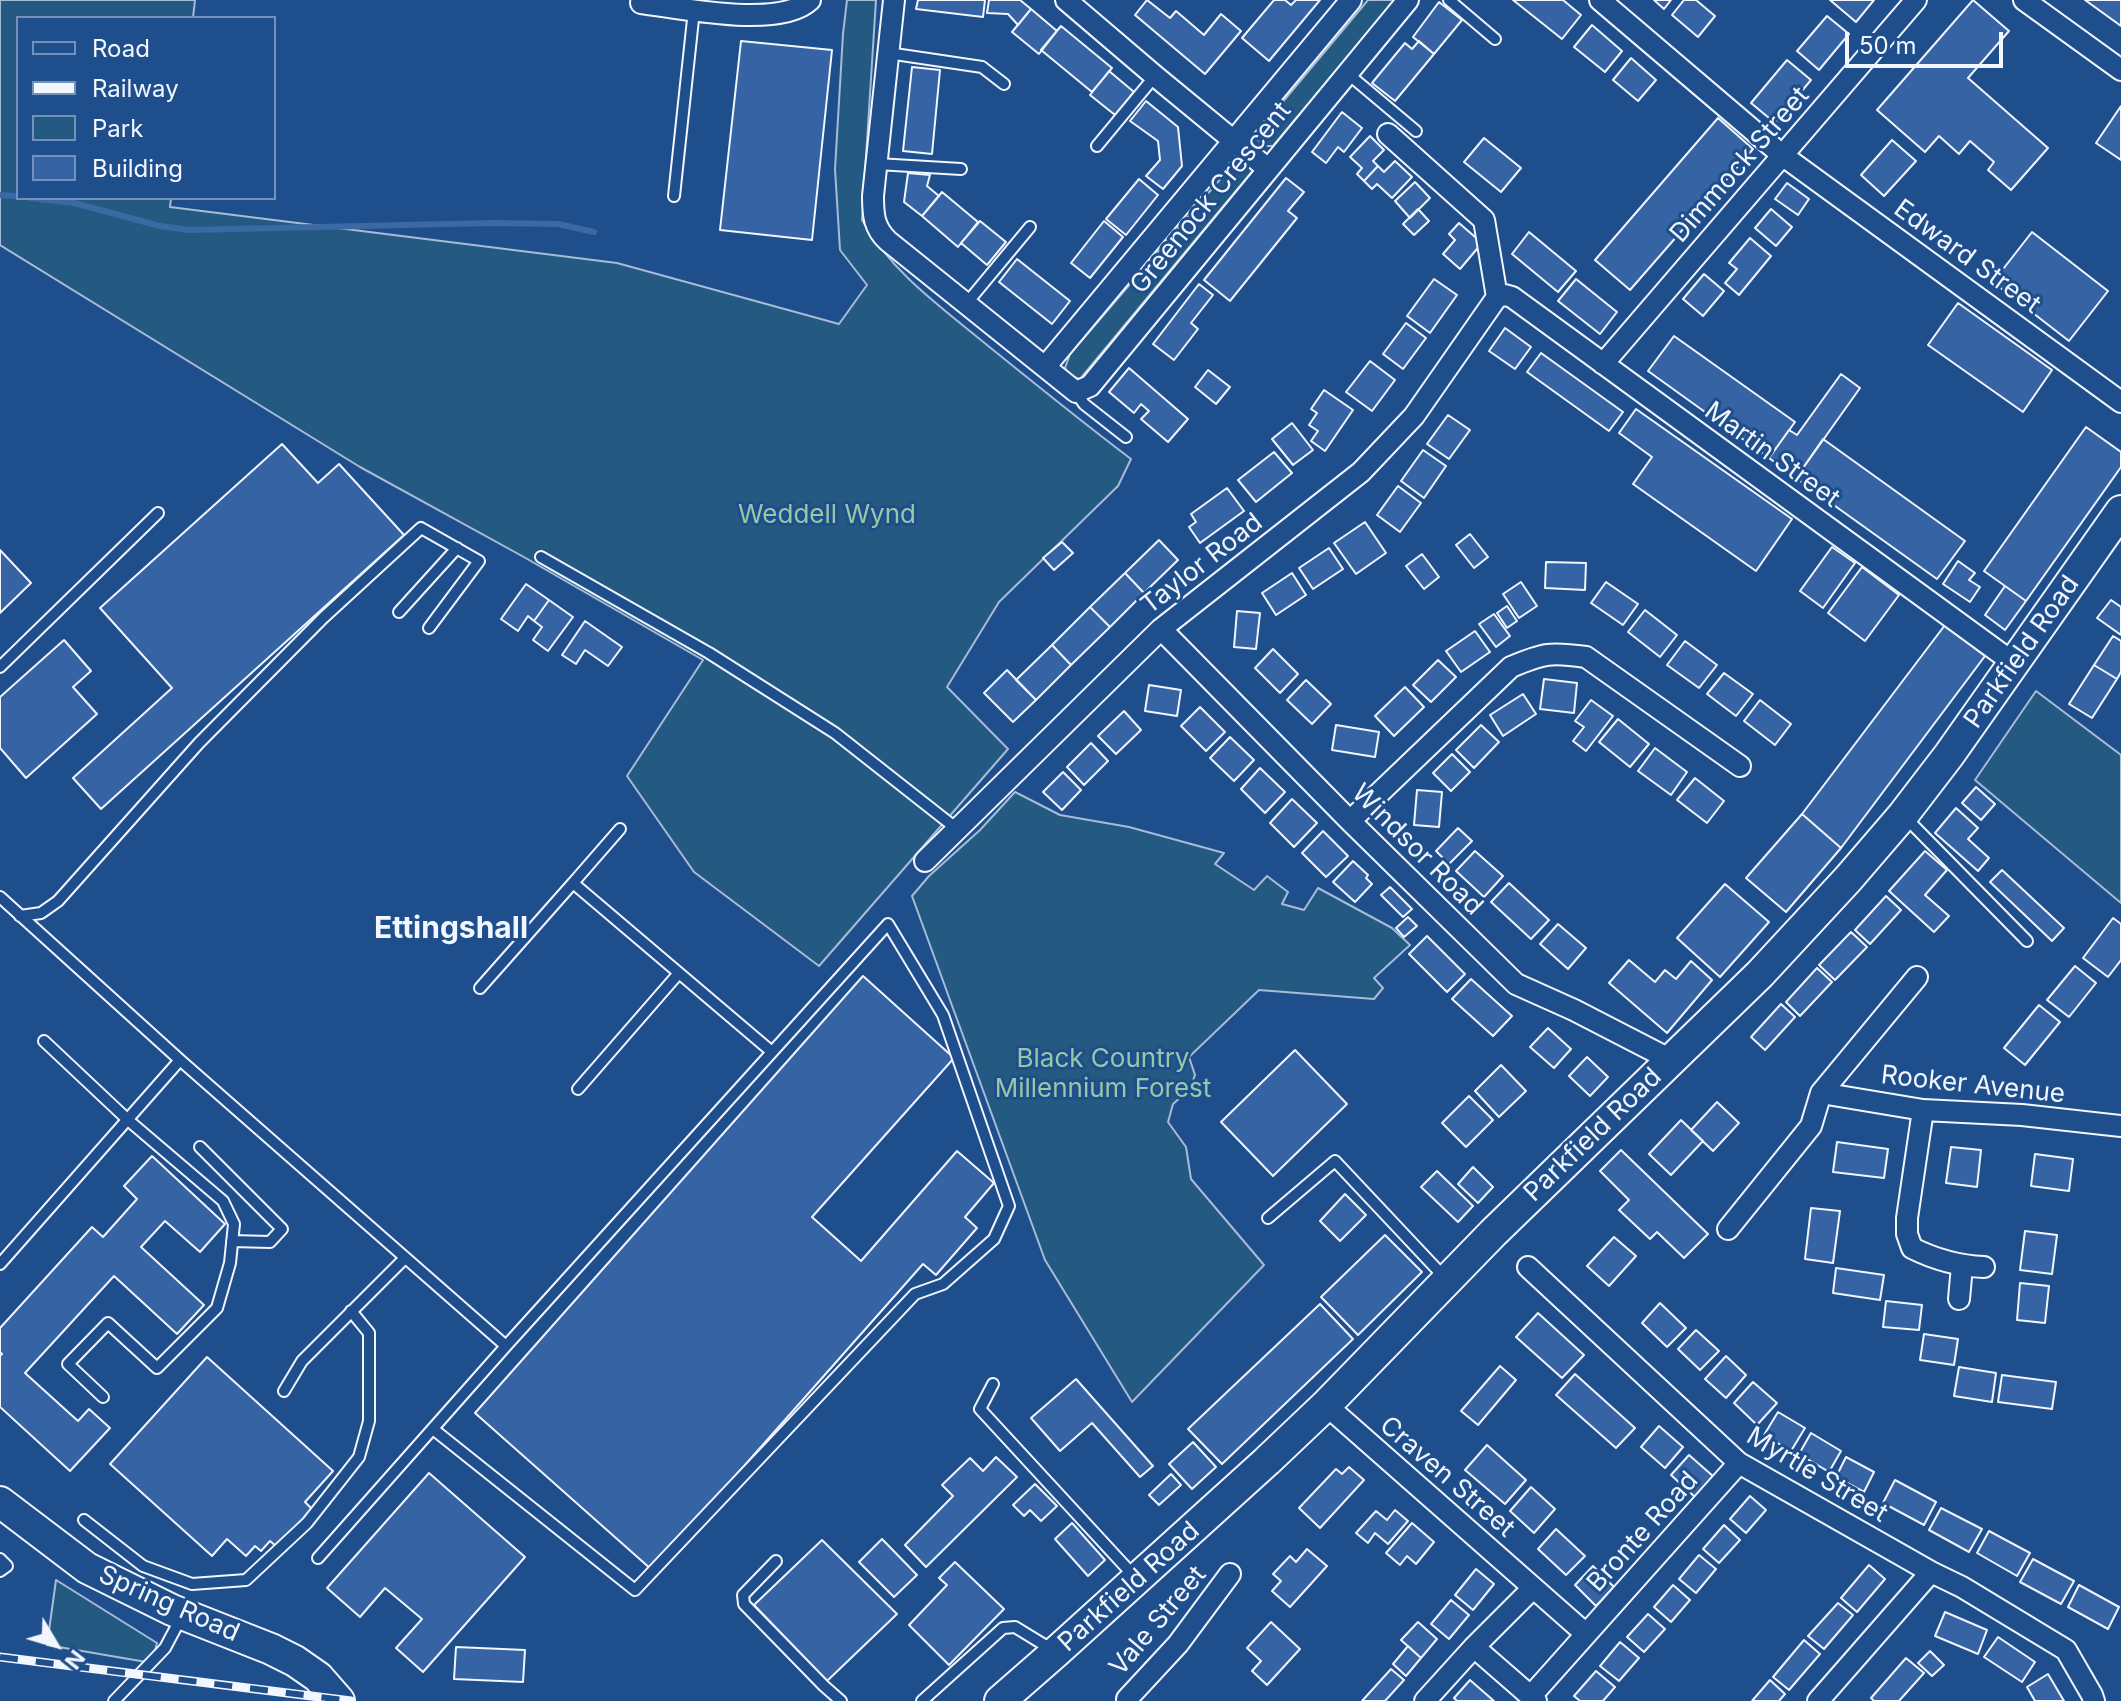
<!DOCTYPE html>
<style>
body{margin:0}
#map{position:relative;width:2121px;height:1701px;overflow:hidden;background:#1f4e8c;font-family:Inter,sans-serif}
canvas{display:block}
.legend{position:absolute;left:16px;top:16px;width:260px;height:184px;box-sizing:border-box;background:#1f4e8c;border:2px solid #7391ba;margin:0;padding:10px 14px;list-style:none;font-size:24px;color:#f2f6ff}
.legend li{display:flex;align-items:center;gap:16px;height:40px}
.legend b{width:40px;border:2px solid #7391ba}
.north{position:absolute;left:16px;top:1605px;width:80px;height:80px;-webkit-text-stroke:6px #1f4e8c;paint-order:stroke;rotate:128deg;font-size:22px;font-weight:700;line-height:32px;text-align:center;color:#f2f6ff}
.north::after{content:'';display:block;margin:auto;width:28px;height:36px;background:#f2f6ff;clip-path:polygon(50% 0,100% 100%,50% 72%,0 100%)}
.scale{position:absolute;left:1845px;top:32px;width:158px;height:36px;box-sizing:border-box;border:4px solid #f2f6ff;border-top:0;padding-left:10px;font-size:24px;line-height:28px;white-space:nowrap;color:#f2f6ff;-webkit-text-stroke:6px #1f4e8c;paint-order:stroke}
</style>
<div id="map">
<canvas width="2121" height="1701"></canvas>
<ul class="legend">
<li><b style="height:10px;background:#1f4e8c"></b>Road</li>
<li><b style="height:10px;background:#f2f6ff"></b>Railway</li>
<li><b style="height:22px;background:#245a82"></b>Park</li>
<li><b style="height:22px;background:#3563a3"></b>Building</li>
</ul>
<div class="north">N</div>
<div class="scale">50 m</div>
</div>
<script>
const g = document.querySelector('canvas').getContext('2d');
g.lineJoin = 'round';
function fillPath(path, color) {
  g.fillStyle = color;
  g.fill(path, 'evenodd');
}
function stroke(path, color, width, dash) {
  g.strokeStyle = color;
  g.lineWidth = width;
  g.lineCap = dash ? 'butt' : 'round';
  g.setLineDash(dash || []);
  g.stroke(path);
}
function drawText(font, color, halo, rows, align = 'center') {
  g.font = font + ' Inter,sans-serif';
  g.lineWidth = 6;
  g.setLineDash([]);
  g.textBaseline = 'middle';
  g.strokeStyle = halo;
  g.fillStyle = color;
  for (const [text, x, y, turn = 0] of rows) {
    g.save();
    g.translate(x, y);
    g.rotate((+turn || 0) * Math.PI / 180);
    g.textAlign = isNaN(turn) ? turn : align;
    if (halo) g.strokeText(text, 0, 0);
    g.fillText(text, 0, 0);
    g.restore();
  }
}
const green = new Path2D(`
 M0,0H195L193,18H18V198H171L170,207L617,263L839,324L867,285L840,250L835,169L843,34L847,0H876L862,220C892,273 941,307 987,345C1034,383 1082,422 1131,459L1118,486L999,602L947,687L1008,749L819,966L694,872L627,776L703,660L522,556L360,467L0,245Z
 M1368,0H1395L1273,146H1264L1256,138L1260,129Z
 M1241,155L1255,168L1080,379L1070,376L1065,368L1070,354Z
 M2036,691L2121,755V903L1975,780Z
 M1015,792L1060,815L1129,827L1224,853L1215,864L1254,890L1267,876L1288,892L1282,904L1304,910L1318,888L1392,928L1410,945L1374,978L1383,988L1374,999L1259,990L1189,1057L1195,1075L1190,1089L1173,1104L1168,1122L1186,1147L1191,1179L1264,1265L1132,1402L1045,1260L912,896L929,876L980,830Z
 M56,1580L157,1643L152,1663L47,1645Z`);
fillPath(green, '#245a82');
stroke(green, '#a8bbd7', 2);
stroke(new Path2D(`
 M0,195L18,196
 M31,198L74,203L160,226L189,230L491,223L558,224L594,232`), '#3b69a3', 6);
const building = new Path2D(`
 M918,0H985L983,17L916,9Z
 M989,0H1020L1031,9L1018,25L1008,14L987,13Z
 M1147,0L1170,18L1176,11L1204,35L1221,14L1241,31L1205,74L1135,15Z
 M1274,0H1285L1291,5L1296,0H1320L1269,61L1242,38Z
 M1513,0H1563L1581,15L1562,39Z
 M1654,0H1671L1664,9Z
 M1684,0H1696L1715,16L1698,37L1672,15Z
 M1830,0H1874L1856,22Z
 M1973,0L2009,31L1968,78L2048,148L2011,190L1988,170L1994,162L1970,141L1959,154L1939,136L1925,152L1877,110Z
 M2085,0H2121V26Z
 M1439,2L1462,20L1434,54L1413,37Z
 M1031,9L1057,31L1039,54L1012,32Z
 M1827,16L1849,34L1819,70L1797,51Z
 M1592,25L1622,51L1605,72L1574,47Z
 M1061,26L1112,68L1092,92L1041,50Z
 M741,41L832,50L812,240L720,230Z
 M1419,41L1434,54L1395,101L1372,83L1405,43L1412,49Z
 M1631,58L1656,80L1638,101L1613,80Z
 M1787,60L1811,80L1775,123L1751,103Z
 M912,67L940,70L932,154L903,151Z
 M1109,71L1134,92L1115,115L1090,95Z
 M1146,101L1178,127L1182,166L1163,189L1146,176L1160,160L1158,141L1130,121Z
 M2121,106V160L2096,143Z
 M1342,112L1362,128L1344,152L1338,147L1326,163L1312,152Z
 M1718,118L1753,149L1630,290L1595,260Z
 M1370,136L1384,150L1373,161L1378,166L1364,181L1357,174L1362,168L1350,157Z
 M1484,138L1521,168L1501,192L1464,162Z
 M1892,140L1916,161L1884,196L1861,175Z
 M1395,161L1412,177L1392,198L1377,184L1372,189L1364,181L1378,166L1384,172Z
 M908,173L930,175L927,186L939,196L922,216L904,202Z
 M1286,178L1304,192L1288,211L1297,218L1230,301L1204,280Z
 M1139,179L1158,195L1126,235L1106,219Z
 M1415,182L1430,198L1410,218L1395,201Z
 M1787,183L1809,199L1798,215L1775,199Z
 M942,192L978,222L958,247L922,216Z
 M1418,209L1429,221L1414,235L1403,224Z
 M1771,209L1792,227L1776,246L1755,228Z
 M980,221L1006,242L987,265L961,243Z
 M1104,221L1123,237L1090,278L1071,263Z
 M1459,223L1482,243L1460,269L1443,254L1455,240L1449,234Z
 M1529,232L1576,271L1558,292L1512,254Z
 M2032,232L2108,291L2069,341L1993,282Z
 M1750,238L1771,256L1739,295L1725,283L1737,269L1729,263Z
 M1017,259L1070,301L1052,324L999,282Z
 M1704,274L1724,291L1703,316L1683,299Z
 M1434,279L1457,295L1430,333L1407,316Z
 M1576,279L1617,312L1600,334L1558,301Z
 M1199,284L1213,295L1191,323L1198,329L1174,360L1153,344Z
 M1958,303L2052,370L2023,412L1928,345Z
 M1406,323L1426,338L1403,369L1383,354Z
 M1505,328L1531,347L1515,369L1489,351Z
 M1674,336L1795,422L1769,458L1648,371Z
 M1541,353L1623,412L1609,431L1527,372Z
 M1370,361L1395,380L1372,411L1346,392Z
 M1129,368L1188,419L1168,442L1141,419L1149,411L1141,404L1134,413L1109,392Z
 M1208,370L1230,387L1216,404L1195,387Z
 M1841,374L1860,388L1796,478L1769,458L1789,430L1797,435Z
 M1324,390L1353,410L1325,451L1311,441L1318,431L1309,425L1317,413L1311,409Z
 M1636,409L1792,519L1756,571L1633,484L1652,457L1619,433Z
 M1448,415L1470,430L1449,459L1427,444Z
 M1292,423L1313,450L1293,465L1272,439Z
 M2086,427L2121,452V467L2026,601L1984,571Z
 M1823,439L1965,541L1937,579L1796,478Z
 M282,444L318,483L339,464L404,535L101,809L73,778L172,688L100,608Z
 M1423,450L1446,466L1424,498L1401,481Z
 M1274,452L1292,473L1256,502L1238,480Z
 M1398,486L1421,503L1400,532L1377,515Z
 M1227,488L1244,511L1200,543L1189,527L1196,522L1191,514Z
 M1365,522L1386,553L1356,574L1334,543Z
 M1470,534L1488,557L1474,568L1456,545Z
 M1159,540L1178,560L1144,593L1125,573Z
 M1062,542L1073,553L1054,570L1043,558Z
 M1832,547L1855,563L1823,608L1800,591Z
 M1329,548L1343,569L1313,589L1299,568Z
 M0,550L31,583L0,613Z
 M1422,554L1439,577L1424,589L1406,566Z
 M1958,561L1975,573L1969,580L1980,587L1970,602L1943,584Z
 M1546,562L1586,563L1585,590L1545,588Z
 M1862,567L1899,595L1865,641L1828,613Z
 M1125,573L1144,593L1110,627L1090,607Z
 M1292,573L1306,595L1276,615L1262,593Z
 M1521,582L1537,606L1519,618L1503,594Z
 M1606,582L1638,604L1623,625L1591,603Z
 M526,584L549,600L534,621L528,616L518,631L501,619Z
 M2005,586L2026,601L2005,630L1985,615Z
 M549,600L573,617L548,651L533,640L542,627L534,621Z
 M2111,600L2121,607V635L2097,618Z
 M1507,606L1517,621L1507,628L1497,613Z
 M1090,607L1110,627L1071,665L1052,645Z
 M1645,610L1677,635L1660,657L1628,632Z
 M1237,611L1260,613L1256,649L1234,647Z
 M1494,614L1510,636L1496,647L1479,624Z
 M585,621L622,647L608,666L585,650L576,664L562,655Z
 M1945,625L1985,656L1841,848L1802,814Z
 M1475,631L1490,652L1461,672L1446,651Z
 M2113,636L2121,641V672L2117,679L2094,665Z
 M64,640L91,671L73,687L97,714L26,778L0,748V697Z
 M1685,641L1717,665L1699,688L1667,665Z
 M1052,645L1071,665L1036,700L1016,680Z
 M1273,649L1298,674L1280,693L1255,668Z
 M1438,660L1456,677L1431,702L1413,685Z
 M2094,665L2117,679L2092,718L2069,704Z
 M1007,670L1036,700L1013,722L984,693Z
 M1724,673L1753,694L1736,716L1707,694Z
 M1544,679L1577,683L1574,713L1540,709Z
 M1306,680L1331,704L1312,724L1287,700Z
 M1149,685L1181,690L1177,716L1145,711Z
 M1405,687L1424,707L1394,736L1375,716Z
 M1523,694L1536,714L1503,736L1490,715Z
 M1591,700L1613,716L1586,751L1573,741L1584,727L1575,721Z
 M1760,700L1791,724L1775,745L1744,721Z
 M1200,707L1225,732L1206,751L1181,726Z
 M1124,711L1141,730L1116,754L1098,736Z
 M1618,719L1649,744L1630,767L1599,742Z
 M1336,725L1379,732L1375,757L1332,750Z
 M1481,725L1499,742L1474,768L1456,750Z
 M1230,737L1254,760L1234,781L1210,758Z
 M1091,743L1108,761L1084,785L1067,767Z
 M1655,748L1687,772L1671,795L1638,771Z
 M1452,754L1470,772L1451,791L1433,773Z
 M1260,768L1285,792L1265,813L1241,789Z
 M1063,772L1081,790L1062,810L1043,792Z
 M1695,778L1724,801L1707,823L1677,800Z
 M1976,787L1995,804L1981,820L1962,803Z
 M1417,790L1442,792L1439,827L1414,825Z
 M1292,799L1317,823L1294,847L1270,823Z
 M1956,808L1978,828L1968,839L1989,858L1978,871L1935,833Z
 M1802,814L1841,848L1786,912L1746,878Z
 M1458,828L1472,841L1449,864L1436,851Z
 M1323,831L1348,856L1326,877L1302,853Z
 M1475,851L1503,876L1484,897L1456,871Z
 M1925,851L1947,870L1925,895L1949,916L1934,932L1889,891Z
 M1353,861L1368,875L1366,878L1372,884L1355,902L1333,882Z
 M2002,870L2064,928L2052,941L1990,882Z
 M1509,883L1549,920L1531,939L1491,902Z
 M1725,884L1769,922L1720,977L1677,938Z
 M1390,887L1412,909L1403,917L1381,895Z
 M1886,896L1901,910L1870,944L1855,930Z
 M1408,917L1417,926L1404,937L1396,928Z
 M2113,918L2121,924V960L2108,977L2083,958Z
 M1558,924L1586,948L1568,969L1540,944Z
 M1851,932L1867,947L1835,980L1819,965Z
 M1427,936L1465,974L1447,992L1409,954Z
 M1629,960L1655,982L1665,970L1676,979L1691,961L1712,980L1667,1033L1609,983Z
 M2075,966L2096,983L2069,1017L2047,1000Z
 M1817,968L1832,982L1800,1016L1786,1002Z
 M863,976L954,1058L812,1217L861,1261L957,1151L994,1183L965,1217L977,1228L936,1275L923,1264L652,1570L475,1413Z
 M1471,979L1512,1016L1493,1036L1452,999Z
 M1781,1004L1795,1017L1765,1050L1751,1037Z
 M2039,1005L2060,1022L2025,1065L2004,1048Z
 M1548,1028L1571,1049L1554,1068L1530,1047Z
 M1295,1050L1347,1104L1273,1176L1221,1122Z
 M1587,1057L1608,1077L1590,1096L1569,1076Z
 M1501,1065L1526,1091L1499,1117L1475,1091Z
 M1469,1096L1493,1120L1466,1147L1442,1123Z
 M1717,1102L1739,1123L1713,1151L1691,1130Z
 M1681,1120L1703,1141L1671,1175L1649,1154Z
 M1837,1142L1888,1149L1884,1178L1833,1172Z
 M1951,1147L1981,1150L1977,1187L1946,1183Z
 M1621,1150L1708,1234L1684,1258L1657,1232L1650,1239L1619,1210L1629,1200L1600,1171Z
 M2035,1154L2073,1159L2069,1191L2031,1186Z
 M152,1156L225,1224L200,1252L165,1221L141,1247L204,1305L177,1334L114,1276L25,1373L78,1421L89,1409L110,1428L70,1471L0,1407V1356L2,1354L0,1352V1328L92,1227L103,1237L137,1199L124,1186Z
 M1473,1167L1493,1187L1478,1203L1458,1184Z
 M1437,1171L1473,1206L1458,1222L1421,1187Z
 M1345,1194L1366,1215L1340,1241L1320,1221Z
 M1811,1208L1840,1211L1833,1263L1805,1259Z
 M2025,1231L2057,1235L2052,1274L2020,1270Z
 M1385,1235L1422,1272L1358,1335L1321,1297Z
 M1614,1237L1636,1256L1609,1286L1587,1266Z
 M1836,1268L1884,1275L1880,1300L1833,1293Z
 M2020,1283L2049,1286L2045,1323L2017,1320Z
 M1886,1301L1922,1305L1919,1330L1883,1327Z
 M1660,1303L1686,1328L1667,1347L1642,1323Z
 M1320,1304L1353,1339L1222,1464L1188,1429Z
 M1538,1313L1584,1355L1562,1378L1516,1337Z
 M1696,1330L1719,1351L1700,1370L1678,1349Z
 M1924,1334L1958,1339L1954,1365L1920,1360Z
 M1726,1356L1746,1375L1726,1398L1705,1379Z
 M207,1357L333,1471L305,1502L312,1509L277,1547L270,1541L261,1551L255,1546L246,1556L227,1539L212,1556L110,1464Z
 M1500,1366L1516,1380L1478,1425L1461,1411Z
 M1959,1367L1996,1373L1992,1402L1954,1396Z
 M1575,1374L1635,1428L1616,1448L1556,1395Z
 M2002,1375L2056,1382L2052,1409L1998,1402Z
 M1076,1379L1153,1466L1140,1477L1092,1423L1060,1451L1031,1418Z
 M1753,1382L1777,1403L1757,1425L1734,1403Z
 M1778,1412L1805,1428L1791,1451L1764,1435Z
 M1659,1426L1683,1447L1665,1468L1641,1447Z
 M1811,1433L1841,1451L1829,1472L1799,1454Z
 M1193,1442L1216,1467L1192,1489L1169,1464Z
 M1487,1445L1526,1480L1505,1504L1465,1470Z
 M1689,1455L1714,1477L1696,1498L1671,1475Z
 M996,1457L1017,1477L926,1567L905,1545L953,1496L942,1485L970,1458L983,1471Z
 M1846,1457L1874,1472L1864,1492L1836,1477Z
 M1349,1467L1364,1480L1320,1528L1299,1508L1336,1469L1342,1474Z
 M429,1473L525,1557L423,1672L396,1648L422,1619L385,1588L360,1617L327,1588Z
 M1171,1474L1181,1485L1159,1505L1149,1495Z
 M1895,1480L1936,1502L1924,1525L1883,1503Z
 M1035,1484L1057,1506L1041,1521L1030,1510L1024,1516L1013,1505Z
 M1531,1487L1555,1509L1534,1533L1510,1511Z
 M1750,1496L1766,1510L1746,1533L1730,1519Z
 M1941,1508L1982,1529L1969,1552L1929,1530Z
 M1395,1510L1408,1521L1388,1544L1375,1533L1368,1543L1356,1533L1376,1511L1387,1520Z
 M1072,1523L1105,1560L1088,1576L1055,1539Z
 M1412,1523L1434,1542L1416,1564L1407,1556L1400,1565L1386,1553Z
 M1724,1525L1740,1540L1719,1563L1703,1549Z
 M1556,1529L1585,1556L1566,1575L1538,1549Z
 M1989,1531L2030,1553L2017,1576L1977,1553Z
 M882,1539L917,1575L894,1597L859,1562Z
 M822,1540L897,1614L827,1681L754,1605Z
 M1307,1549L1327,1566L1290,1607L1272,1591L1281,1581L1273,1574L1290,1556L1296,1562Z
 M1699,1555L1716,1569L1696,1593L1679,1579Z
 M2033,1559L2074,1581L2061,1604L2020,1582Z
 M955,1562L1004,1609L949,1665L909,1625L947,1585L939,1578Z
 M1869,1565L1885,1579L1857,1612L1841,1598Z
 M1593,1566L1614,1587L1596,1606L1575,1585Z
 M1476,1569L1494,1584L1473,1610L1455,1595Z
 M1673,1585L1690,1600L1671,1622L1654,1607Z
 M2079,1585L2119,1607L2108,1629L2068,1607Z
 M1451,1600L1469,1615L1449,1639L1431,1624Z
 M1838,1603L1853,1615L1824,1649L1808,1636Z
 M1945,1612L1987,1630L1978,1654L1935,1636Z
 M1648,1614L1665,1629L1644,1652L1627,1637Z
 M1271,1622L1300,1649L1267,1685L1252,1671L1261,1661L1247,1648Z
 M1418,1622L1437,1639L1421,1658L1401,1640Z
 M1998,1637L2035,1662L2022,1682L1984,1657Z
 M1804,1640L1820,1654L1789,1690L1773,1677Z
 M1620,1642L1639,1658L1619,1681L1600,1666Z
 M1408,1646L1421,1658L1406,1676L1393,1664Z
 M456,1647L525,1650L523,1682L454,1679Z
 M1930,1651L1944,1665L1932,1676L1918,1663Z
 M1906,1658L1924,1673L1899,1701H1874L1871,1698Z
 M1391,1669L1404,1680L1385,1701H1362Z
 M1596,1671L1615,1687L1603,1701H1580L1574,1696Z
 M2048,1674L2064,1701H2035L2027,1687Z
 M1470,1680L1494,1701H1457L1454,1698Z
 M1770,1680L1785,1694L1779,1701H1752Z`);
fillPath(building, '#3563a3');
stroke(building, '#f2f6ff', 2);
const lane = new Path2D(`
 M1449,0L1495,39
 M888,53L982,67L1004,84
 M1347,73L1416,131
 M1097,146L1155,76
 M877,164L961,169
 M674,196L694,10
 M966,304L1030,227
 M1076,392L1084,404L1126,437
 M541,557L709,653L835,733L957,829
 M399,612L457,548
 M0,667L158,513
 M1905,817L2027,941
 M573,883L620,829
 M0,897L180,1060
 M20,916L41,913L58,901L199,743L323,618L421,528L479,561L429,628
 M480,988L573,883L772,1052
 M44,1041L128,1120L223,1201L234,1224L230,1263L217,1308L157,1368L108,1323L68,1364L103,1397
 M578,1089L679,973
 M200,1147L282,1229L270,1242L232,1241
 M1268,1218L1335,1161L1446,1279
 M0,1264L180,1060L506,1346L318,1558
 M993,1384L980,1409L1135,1577
 M284,1391L302,1361L405,1258
 M433,1429L635,1590L915,1294L943,1284L994,1239L1009,1206L943,1015L888,924L506,1346
 M84,1520L143,1566L192,1584L246,1580L307,1523L359,1457L369,1421V1333L351,1311
 M0,1559L7,1566L0,1571
 M776,1561L743,1595L744,1604L824,1686L841,1701
 M114,1701L165,1648L182,1616
 M922,1701L1003,1628L1015,1627L1051,1649`);
const street = new Path2D(`
 M894,0L873,196C873,215 874,228 888,241L1076,392L1090,386L1408,0
 M1066,0L1155,76L1268,169
 M1600,0L1782,155L2121,402
 M2024,0L2121,70
 M641,3C681,8 780,29 810,0
 M1388,134L1484,220L1497,297
 M1497,297L1505,295L1512,297L2015,664
 M1603,364L1916,0
 M1045,367L1351,0
 M1161,629L1350,821L1516,984L1574,1010L1671,1060
 M1350,821L1511,667C1544,653 1551,652 1586,657L1740,766
 M925,861L1161,629L1361,472L1414,416L1497,297
 M1821,1093L1923,1110L2022,1115L2121,1126
 M1923,1110L1907,1218V1234L1912,1248C1936,1260 1958,1266 1984,1267
 M1728,1229L1811,1126L1821,1093L1917,977
 M1528,1267L1739,1463L1931,1572L1962,1587L2066,1650L2092,1695L2094,1701
 M1959,1299L1962,1266
 M1326,1405L1586,1634
 M1474,1647L1536,1701
 M1531,1696L1739,1463
 M1127,1701V1699L1178,1644L1230,1574
 M1425,1701L1474,1647L1533,1588
 M1818,1701L1931,1572`);
const primary = new Path2D(`
 M0,1502L87,1568L172,1610L271,1649L295,1661L318,1677L339,1701
 M1000,1701L1056,1652L1267,1461L1326,1405L1493,1233L1760,974L1848,879L1903,815L1949,755L2121,511`);
stroke(lane, '#f2f6ff', 14);
stroke(street, '#f2f6ff', 24);
stroke(primary, '#f2f6ff', 34);
stroke(lane, '#1f4e8c', 10);
stroke(street, '#1f4e8c', 20);
stroke(primary, '#1f4e8c', 30);
const rail = new Path2D(`
 M0,1657L351,1701`);
stroke(rail, '#f2f6ff', 9);
stroke(rail, '#1f4e8c', 6, [18]);
drawText('26px', '#f2f6ff', '#1f4e8c', [
 ["Dimmock Street",1740,165,-49],
 ["Greenock Crescent",1211,198,-51],
 ["Edward Street",1967,257,36],
 ["Martin Street",1772,455,36],
 ["Taylor Road",1202,564,-38],
 ["Parkfield Road",2022,652,-55],
 ["Windsor Road",1417,850,45],
 ["Rooker Avenue",1973,1085,6],
 ["Parkfield Road",1593,1135,-44],
 ["Myrtle Street",1817,1475,31],
 ["Craven Street",1447,1477,41],
 ["Bronte Road",1643,1532,-48],
 ["Parkfield Road",1129,1587,-42],
 ["Spring Road",169,1604,24],
 ["Vale Street",1158,1621,-50]
]);
drawText('26px', '#97c8a6', '#1f4e8c', [
 ["Weddell Wynd",827,515],
 ["Black Country",1103,1059],
 ["Millennium Forest",1103,1089]
]);
drawText('bold 30px', '#f2f6ff', '#1f4e8c', [
 ["Ettingshall",451,929]
]);
</script>
